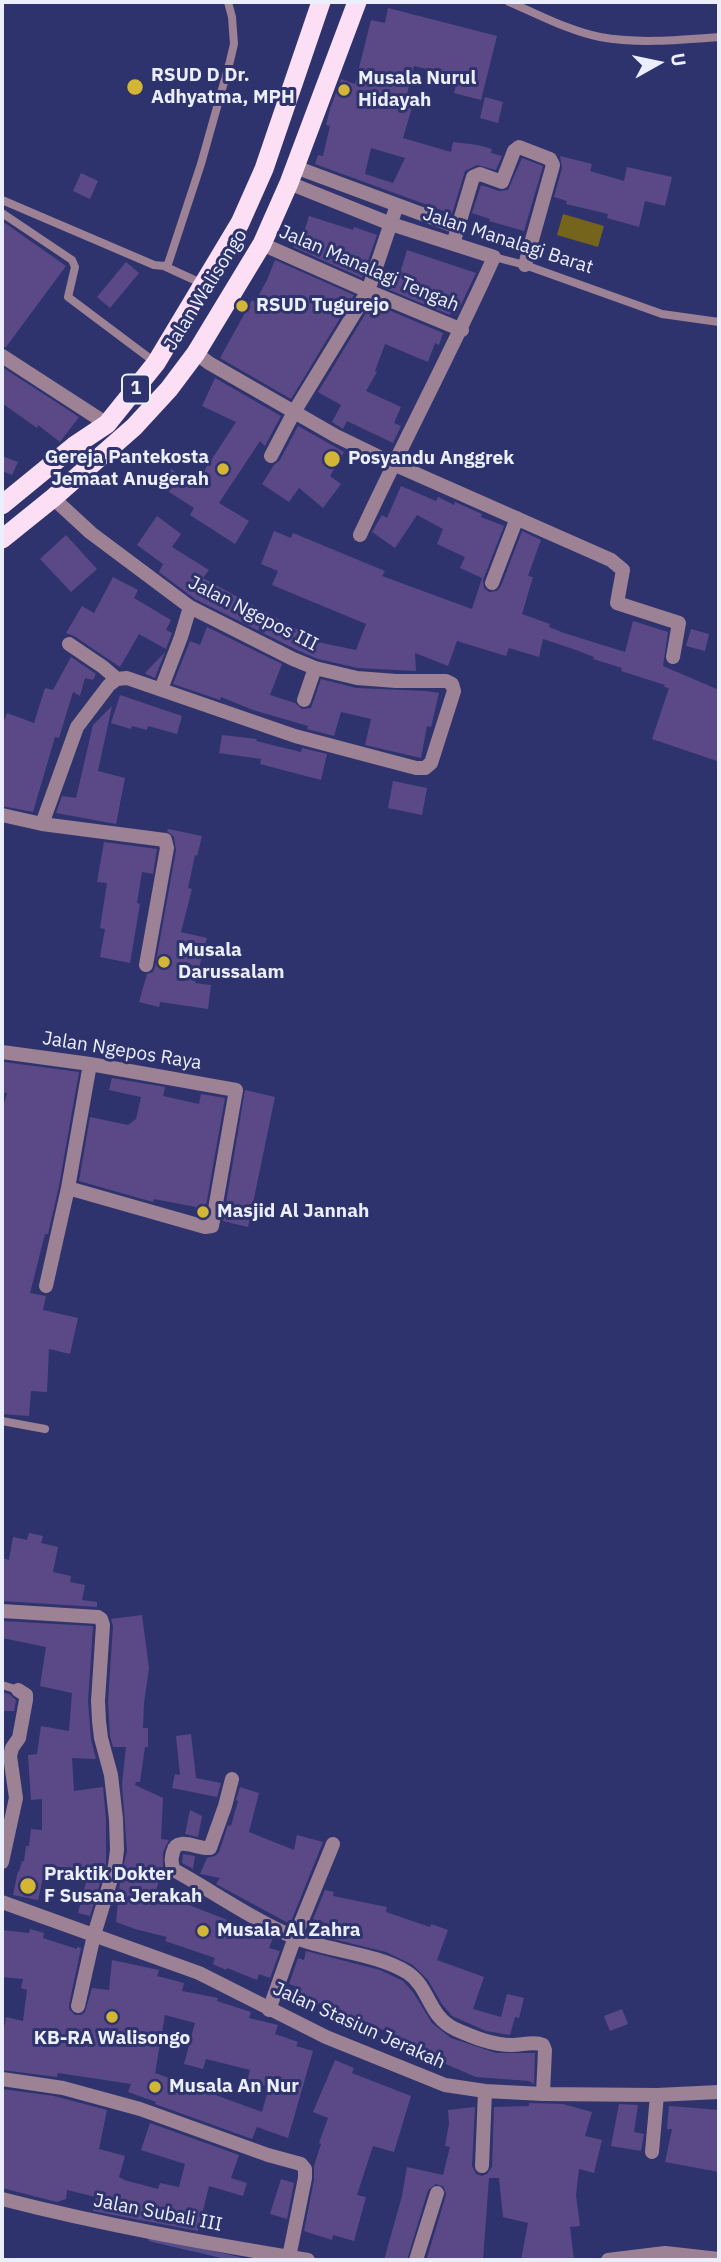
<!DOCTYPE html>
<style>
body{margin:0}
#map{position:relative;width:721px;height:2262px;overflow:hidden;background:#2e336d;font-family:"IBM Plex Sans",sans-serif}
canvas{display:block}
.frame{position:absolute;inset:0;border:4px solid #ebeefd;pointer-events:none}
.north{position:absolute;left:623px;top:28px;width:70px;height:70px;-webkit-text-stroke:5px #2e336d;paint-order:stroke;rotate:81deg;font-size:19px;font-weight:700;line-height:28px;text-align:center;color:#ebeefd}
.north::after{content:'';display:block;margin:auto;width:24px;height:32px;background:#ebeefd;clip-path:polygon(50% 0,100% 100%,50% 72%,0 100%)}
</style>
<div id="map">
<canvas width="721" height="2262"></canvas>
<div class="frame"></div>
<div class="north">U</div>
</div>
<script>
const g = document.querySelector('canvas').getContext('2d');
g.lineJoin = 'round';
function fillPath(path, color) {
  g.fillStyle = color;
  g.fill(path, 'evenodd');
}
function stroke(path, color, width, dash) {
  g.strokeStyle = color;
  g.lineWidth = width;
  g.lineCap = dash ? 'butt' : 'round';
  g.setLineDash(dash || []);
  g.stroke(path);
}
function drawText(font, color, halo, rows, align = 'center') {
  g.font = font + ' "IBM Plex Sans",sans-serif';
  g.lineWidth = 6;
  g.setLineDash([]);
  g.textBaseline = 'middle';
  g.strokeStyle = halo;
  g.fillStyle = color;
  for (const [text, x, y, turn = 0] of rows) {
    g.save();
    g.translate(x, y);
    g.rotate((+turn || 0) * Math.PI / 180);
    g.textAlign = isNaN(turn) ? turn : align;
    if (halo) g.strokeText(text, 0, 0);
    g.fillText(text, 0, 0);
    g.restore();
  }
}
fillPath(new Path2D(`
 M563,214L604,226L598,247L557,235Z`), '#74641c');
stroke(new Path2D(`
 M151,2239L241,2260`), '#554e8b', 5);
fillPath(new Path2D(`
 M388,8L497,36L481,100L454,93L458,77L414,66L405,102L413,104L403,138L451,152L453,142L478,145L492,149L491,153L502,156L496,170L477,165L465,171L452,214L315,164L318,155L323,156L330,126L326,125L330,109L341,79L355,84L371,20L385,23ZM371,148L405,158L393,183L365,174Z
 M485,97L503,102L498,123L480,118Z
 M560,156L592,164L590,171L624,181L627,167L672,177L665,206L645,201L639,227L607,218L608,214L566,204L567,201L554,197L562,168Z
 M522,158L543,166L524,231L489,221L490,219L472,213L481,185L499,191L508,190Z
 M81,173L98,181L90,199L73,191Z
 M309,216L353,230L354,227L377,235L362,278L293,247L298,237L302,239Z
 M2,221L66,266L6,347L2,346Z
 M407,250L476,273L456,315L451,312L450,315L380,286L384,274L398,280Z
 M275,260L354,295L291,399L220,358L252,300L255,302L267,280Z
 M126,262L139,273L110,308L97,297Z
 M372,303L443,333L439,345L435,343L428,362L385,344L375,371L377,372L366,391L401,407L394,423L401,426L393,443L347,421L343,429L332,422L341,405L318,392Z
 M2,367L79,417L60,442L38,425L37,428L2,403Z
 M215,378L281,416L265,446L260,441L219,503L249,521L235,544L190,515L194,508L160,486L171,469L195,485L236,422L202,406Z
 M298,426L344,452L330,476L341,484L323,508L299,488L289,502L262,484L274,465L280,460Z
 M2,456L18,462L12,475L2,471Z
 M401,486L436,501L438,497L454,505L455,502L482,514L481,517L504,526L483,580L484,588L489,592L497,591L501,586L522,531L541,540L528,576L533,577L522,614L550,624L549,627L564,633L625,652L633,621L668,632L663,666L719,690V753L717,761L652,739L669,688L664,687L665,685L621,671L622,668L593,659L594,657L576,650L543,639L539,657L509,648L506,656L457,641L448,666L415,653L416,671L358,668L318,659L297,650L195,599L159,572L163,564L137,545L157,516L181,534L172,547L209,570L203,578L322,643L356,650L366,624L272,585L278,571L261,564L274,531L291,538L293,533L385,571L382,576L472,609L482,578L460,568L465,557L437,544L443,529L417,515L395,548L372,532L382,515L387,518Z
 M66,535L97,569L71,592L40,559Z
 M113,577L138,590L134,598L171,620L166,630L172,633L166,649L139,634L120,667L74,636L66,633L82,606L94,613Z
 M207,627L282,664L270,695L295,703L302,709L311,708L321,679L356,688L426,691L439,693L431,727L427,726L421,758L365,745L371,719L341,712L334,736L307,729L308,726L253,710L221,697L220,700L173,684L190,641L200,645Z
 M691,629L709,634L705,651L686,646Z
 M165,652L155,678L146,674L145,673Z
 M71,657L96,674L93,680L85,678L80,696L73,692L59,738L55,737L33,812L2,806V727L7,713L34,723L45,688L53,690Z
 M120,695L182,716L177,734L148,726L147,730L132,726L131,729L111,723Z
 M112,706L98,771L125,778L116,824L56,813L62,796L76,798L93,725Z
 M222,735L257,739L256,741L301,752L302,748L327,754L321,780L260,764L261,759L219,753Z
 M393,781L427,788L422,815L388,808Z
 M168,829L202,836L197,856L195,855L188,888L192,889L181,932L207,938L195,983L211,985L208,1009L160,1002L159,1007L139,1002L147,974L153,972L155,967L176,850L174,837L167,831Z
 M104,842L157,849L153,874L142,872L137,903L140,904L130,963L100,957L105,929L100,928L107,883L97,882Z
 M4,1062L79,1072L59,1186L48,1234H45L30,1293L46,1296L43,1310L78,1318L70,1354L49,1349L47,1392L31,1391L29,1416L2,1414L4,1389H2V1111L7,1093L2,1092Z
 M112,1078L165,1087L163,1096L199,1104L201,1094L225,1098L204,1217L195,1214L196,1207L154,1199L153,1202L79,1181L90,1117L128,1125L136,1119L141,1097L109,1090Z
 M245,1090L275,1097L248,1227L223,1221Z
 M29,1533L43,1536L41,1543L58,1547L53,1572L71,1576L70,1582L85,1585L82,1600L97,1602V1607L2,1601V1558L9,1560L13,1537L27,1540Z
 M142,1615L149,1668L144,1703L143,1728H148V1747H145L140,1782H136L135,1785L163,1798L161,1839L169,1840L163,1852V1866L154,1898L178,1904L179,1901L273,1938L269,1948L280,1951L270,1978L259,1974L257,1980L227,1968L226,1970L213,1964L215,1958L165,1941L167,1937L135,1929L116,1922L120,1881L127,1851L122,1784L126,1747H113L110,1736L108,1701L113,1626L111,1619Z
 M2,1621L93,1626L88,1701L91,1739L96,1759L72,1758L74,1791L103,1787L106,1820V1864L90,1916L78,1913L89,1871L46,1865L38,1900L13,1895L18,1871L19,1872L22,1861H24L26,1846H29L31,1829L42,1830V1799L31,1800L28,1755L37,1754L41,1726L69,1731L72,1693L40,1686L46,1647L2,1638Z
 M2,1692L9,1694L16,1700L14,1711H2Z
 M191,1734L196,1778L221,1783L217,1797L172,1788L175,1774L180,1775L176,1736Z
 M240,1787L259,1793L249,1832L294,1850L297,1835L323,1842L290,1924L216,1884L220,1878L200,1874L207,1858L215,1856L219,1852L228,1825L231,1826L238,1801L236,1800Z
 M190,1810L202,1816L198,1837L185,1834Z
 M183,1854L195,1856L193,1869L182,1863Z
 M325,1890L334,1892L333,1896L387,1907L386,1912L430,1927L431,1924L448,1930L437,1960L484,1977L473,2009L501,2017L507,1994L524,1998L519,2018L515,2017L510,2035L486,2031L452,2016L442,2004L428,1980L413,1965L386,1952L333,1939L337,1927L313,1919Z
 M30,1929L44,1933L43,1938L77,1949V1947L81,1948L69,2005V2009L75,2015H81L85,2012L92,1988L109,1990L112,1960L159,1970L157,1976L184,1983L182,1991L218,1998L217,2001L251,2012L249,2018L278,2025L275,2034L298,2042L296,2046L313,2051L288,2138L257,2127L252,2139L155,2104L156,2102L128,2092L131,2084L58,2073L57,2077L2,2070V2040L6,2017L23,2021L27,1990L21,1988L23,1979L2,1977V1930L29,1933ZM165,2015L195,2023L184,2064L203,2069L206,2059L250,2070L247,2081L269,2087L262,2112L155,2073Z
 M306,1951L380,1970L403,1981L413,1992L432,2023L451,2038L496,2053H535L534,2084L529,2081L476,2077L408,2048L388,2037L390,2033L341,2012L342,2010L319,2003L315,2011L289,1999L295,1986L289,1984L298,1958L304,1960Z
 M622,2009L628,2024L610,2031L604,2016Z
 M335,2060L354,2068L352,2073L411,2096L394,2152L373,2146L357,2195L366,2197L354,2241L333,2235L332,2240L304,2231L314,2180V2166L321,2144L319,2143L328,2118L313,2112Z
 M2,2089L54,2096L107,2110L99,2149L125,2156L119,2177L124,2180L158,2189L160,2183L179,2187L185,2164L141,2150L150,2123L239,2155L231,2178L247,2183L243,2196L209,2186L198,2231L93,2211L96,2197L67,2190L66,2199L57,2202L2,2188Z
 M529,2103L563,2104L592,2112L585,2136L602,2140L594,2173L579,2169L576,2195L580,2226L570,2227L574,2260H521L528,2223L503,2217L499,2178H489L483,2260H439L427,2258L446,2195L444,2187L436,2184L428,2190L407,2260H384L402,2196L407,2167L443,2175L450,2147L445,2146L449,2124L448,2110L475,2107L472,2166L476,2174L482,2176L487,2174L492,2167L494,2107L529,2106Z
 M619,2104L638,2105L634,2132L644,2134L641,2151L611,2146Z
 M669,2106L719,2110V2172L665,2162L672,2129H667Z
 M281,2179L294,2183L287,2219L270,2214Z`), '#5b4987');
stroke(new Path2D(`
 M509,2C538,14 569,31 600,37C638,44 681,40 719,37
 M2,200L154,265L164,266L168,264L201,164L230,61L234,44L232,17L228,2
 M2,213L72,260L75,267L68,297L156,363
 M494,257L525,265L662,314L719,322
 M164,266L203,284
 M2,1421L45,1429
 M2,1685L18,1690`), '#9d8195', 8);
stroke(new Path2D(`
 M295,167L457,227
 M289,183L391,224L494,257C452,351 403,442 360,535
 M262,244L368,291L462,330
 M453,244L473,177L480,174L502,182L514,151L519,147L550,159L553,165L525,265
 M196,353L209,363L336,436L398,466L611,560L623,570L617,603L679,623L673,657
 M2,356L107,424
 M271,456L294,412L368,291L397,205
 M492,583L517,518
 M69,644L103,667L117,679
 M161,689L181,637L190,607
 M304,700L315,668
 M2,815L42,824L165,840L167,848L146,965
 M42,824L77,727L109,685L117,679L127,678L295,736L416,768H425L431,763L454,691L452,684L446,681H396L357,678L315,668L293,659L190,607L91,533L53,498
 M2,1052L90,1064L236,1090L212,1226L205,1227L68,1188
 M46,1286L68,1188L90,1064
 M2,1611L98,1617L101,1619L103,1625L98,1701L99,1721L101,1738L111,1775L116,1819L117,1850L115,1866L94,1935L78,2006
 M232,1779L225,1806L210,1848C198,1850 177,1835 173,1852C171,1859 171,1863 174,1870C212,1891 255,1921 296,1938C329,1951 379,1954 408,1973C430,1988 428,2016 455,2029C473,2037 492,2045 512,2045C522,2045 534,2041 543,2045L545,2050L543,2094
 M2,1862L16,1798L10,1756L12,1748L19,1738L26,1700V1695L18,1690
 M2,1902L199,1973L326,2037L445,2085L485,2091L543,2094L657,2095L719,2092
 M269,2010L295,1937L333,1844
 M2,2079L63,2088L140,2109L268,2155L301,2164L305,2169V2178L289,2257
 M652,2152L657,2095
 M482,2166L485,2091
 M2,2199C103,2225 205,2243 308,2260
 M416,2260L437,2193
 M608,2260L665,2253L719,2259`), '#9d8195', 14);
stroke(new Path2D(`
 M2,505L74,446L107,424L156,363L240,223L264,169L321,2
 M2,539L53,498L134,427L169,389L196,353L262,244L289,183L357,2`), '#fcdff4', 19);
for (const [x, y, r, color] of [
 [135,87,9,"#d3b635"],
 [344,90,7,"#d3b635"],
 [242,306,7,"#d3b635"],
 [332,459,9,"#d3b635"],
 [223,469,7,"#d3b635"],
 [164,962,7,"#d3b635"],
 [203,1212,7,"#d3b635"],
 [28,1886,9,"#d3b635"],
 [203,1931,7,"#d3b635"],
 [112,2017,7,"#d3b635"],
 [155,2087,7,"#d3b635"]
]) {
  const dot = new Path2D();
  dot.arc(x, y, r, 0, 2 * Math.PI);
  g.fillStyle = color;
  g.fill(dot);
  stroke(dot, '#2e336d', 2.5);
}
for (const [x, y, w] of [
 [136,389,28]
]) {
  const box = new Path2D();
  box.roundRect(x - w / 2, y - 14.5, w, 29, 5);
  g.fillStyle = '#2e336d';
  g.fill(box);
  stroke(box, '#ebeefd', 2);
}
drawText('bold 18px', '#ebeefd', null, [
 ["1",136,389]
]);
drawText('bold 19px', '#ebeefd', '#2e336d', [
 ["RSUD D Dr.",151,76],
 ["Adhyatma, MPH",151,98],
 ["Musala Nurul",358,79],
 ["Hidayah",358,101],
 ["RSUD Tugurejo",256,306],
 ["Gereja Pantekosta",209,458,"right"],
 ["Jemaat Anugerah",209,480,"right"],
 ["Posyandu Anggrek",348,459],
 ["Musala",178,951],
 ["Darussalam",178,973],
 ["Masjid Al Jannah",217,1212],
 ["Praktik Dokter",44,1875],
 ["F Susana Jerakah",44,1897],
 ["Musala Al Zahra",217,1931],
 ["KB-RA Walisongo",112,2039,"center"],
 ["Musala An Nur",169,2087]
], 'left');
drawText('19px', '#ebeefd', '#2e336d', [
 ["Jalan Manalagi Barat",508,241,18],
 ["Jalan Manalagi Tengah",369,269,23],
 ["Jalan Walisongo",206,290,-58],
 ["Jalan Ngepos III",253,614,27],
 ["Jalan Ngepos Raya",122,1051,9],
 ["Jalan Stasiun Jerakah",359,2026,24],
 ["Jalan Subali III",158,2213,11]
]);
</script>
